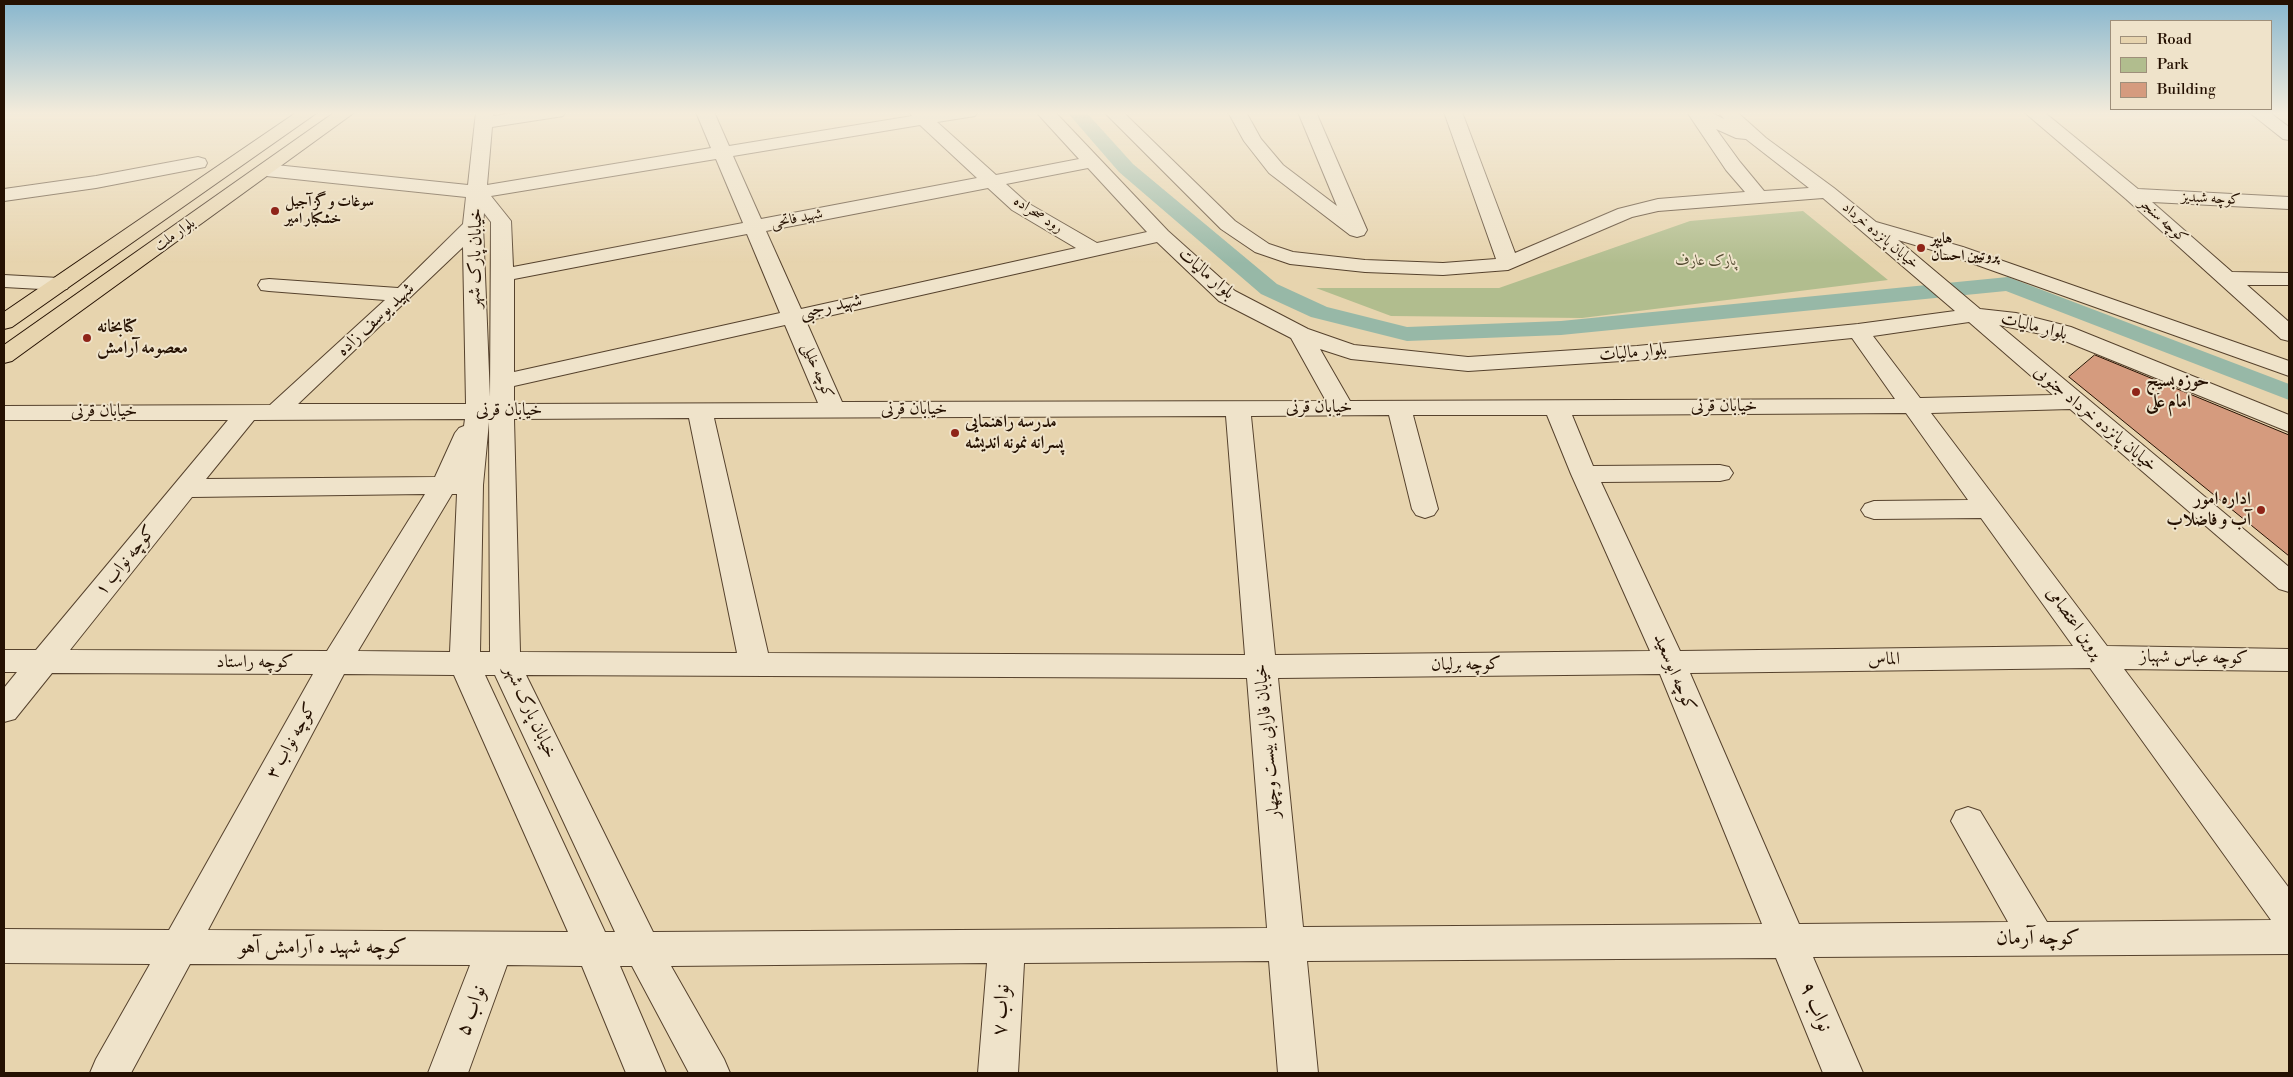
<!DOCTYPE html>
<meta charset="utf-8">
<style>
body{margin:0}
#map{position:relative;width:2293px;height:1077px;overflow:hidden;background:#e7d4ae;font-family:"Libre Bodoni",serif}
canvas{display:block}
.frame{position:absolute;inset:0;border:5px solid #251102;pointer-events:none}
.legend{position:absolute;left:2110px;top:20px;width:162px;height:90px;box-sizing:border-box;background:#efe3ca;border:1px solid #9e8f7a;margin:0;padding:6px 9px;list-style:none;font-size:15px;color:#251102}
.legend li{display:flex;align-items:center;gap:10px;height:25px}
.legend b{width:25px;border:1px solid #9e8f7a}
</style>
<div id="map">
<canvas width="2293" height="1077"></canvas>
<div class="frame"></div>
<ul class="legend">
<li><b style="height:6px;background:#e7d4ae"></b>Road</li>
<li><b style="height:14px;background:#b1bd8e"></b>Park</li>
<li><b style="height:14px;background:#d59b7e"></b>Building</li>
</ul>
</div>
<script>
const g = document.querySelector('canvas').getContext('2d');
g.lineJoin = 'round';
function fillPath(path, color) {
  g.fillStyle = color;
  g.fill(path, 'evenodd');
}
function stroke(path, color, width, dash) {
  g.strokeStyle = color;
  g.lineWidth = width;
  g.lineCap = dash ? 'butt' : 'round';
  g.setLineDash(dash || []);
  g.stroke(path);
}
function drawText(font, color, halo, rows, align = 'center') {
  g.font = font + ' "Libre Bodoni",Amiri,serif';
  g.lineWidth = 4;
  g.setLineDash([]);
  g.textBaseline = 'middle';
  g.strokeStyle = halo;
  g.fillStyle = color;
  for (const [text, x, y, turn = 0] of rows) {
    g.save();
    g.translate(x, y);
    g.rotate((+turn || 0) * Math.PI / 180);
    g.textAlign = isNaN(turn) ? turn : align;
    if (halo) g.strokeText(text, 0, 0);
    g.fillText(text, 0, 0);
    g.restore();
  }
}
fillPath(new Path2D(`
 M1803,211L1888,280L1582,318L1391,316L1316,288H1499L1690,221Z`), '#b1bd8e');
fillPath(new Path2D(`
 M1067,112H1086L1133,164L1277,284L1327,307L1407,327L1561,321L2008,277L2289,384V400L2006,291L1561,335L1407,341L1311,317L1261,294L1119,172Z`), '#97b8a7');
const building = new Path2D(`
 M2095,355L2289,435V556L2069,377Z`);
fillPath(building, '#d59b7e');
stroke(building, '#251102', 1);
const minor = new Path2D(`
 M476,112H494L493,116L522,112H566L563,116L557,117L492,127L487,185L711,148L696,112H714L729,146L912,116L910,112H978L975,116L937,122L996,175L1079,159L1036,112H1055L1168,231L1235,291L1308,329L1354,345L1468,357L1637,346L1858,324L1955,311L1823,198L1658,211L1632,217L1508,270L1443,275L1365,272L1290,264L1255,252L1221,229L1104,112H1123L1235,221L1269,244L1293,252L1365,260L1443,263L1496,259L1444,112H1462L1515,253L1618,209L1658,199L1745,192L1726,170L1687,112H1710L1724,119L1718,112H1737L1766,138L1834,188L1876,222L1963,247L2289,361V376L1949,255L1898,240L1980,309L2016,313L2071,327L2289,415V432L2055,337L1999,325L2289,567V592L2279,589L2070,409L1931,413L2107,646L2289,649V671L2124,669L2289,888V954L1813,957L1863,1073H1823L1776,958L1307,961L1318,1073H1278L1269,961L1024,963L1018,1073H978L987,963L671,966L724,1059L730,1073H689L632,966H620L666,1073H626L582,966L507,965L468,1073H428L470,965L190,964L131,1073H90L96,1059L150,964L4,963V929L169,930L313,674L52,673L15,719L4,722V688L17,672H4V650H36L228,420H4V406L270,405L385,300L269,291L261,290L258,285L261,280L269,279L398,288L463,224L466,197L266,176L259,174L257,170L259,166L266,164L468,185ZM920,125L977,178L761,219L733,156ZM1716,129L1736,138L1746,139L1809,188L1764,191L1740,162ZM716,159L743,223L513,267L511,221L491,196ZM1088,168L1147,232L1097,243L1026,202L1006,184ZM988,188L1012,210L1076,248L801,309L766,231ZM484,213L491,222L490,397L483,226ZM747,234L780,313L514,372V279ZM1157,242L1219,301L1291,338L1326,401L842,402L806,321ZM463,247L466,404H298ZM1969,322L2053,395L1920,398L1873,336ZM785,325L818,403L514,404V386ZM1852,338L1895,399L1350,401L1320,349L1351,359L1468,371L1637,360ZM1906,413L1968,500L1874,501L1865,504L1861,510L1865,516L1874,519L1981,518L2073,646L1680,651L1601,482L1720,481L1729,479L1733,473L1729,467L1720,465L1593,466L1572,415ZM1389,415L1412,509L1416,515L1425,518L1434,515L1438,509L1413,415H1547L1571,474L1650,651L1275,655L1251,416ZM1226,416L1245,655L768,653L714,418ZM689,418L737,653L520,652L514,419ZM465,419L464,426L459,428L455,433L435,477L206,479L254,420ZM489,422L490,652H480L483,485ZM425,494L327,651L70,650L192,497ZM452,494H457L450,652L358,651ZM2090,668L2271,920L2047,922L1980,811L1968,807L1956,811L1951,821L2008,922L1799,924L1690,673ZM344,674L454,675L568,932L208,930ZM1660,674L1762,924L1303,927L1278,678ZM485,675H495L615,932H605ZM526,675L1247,678L1267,928L653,932Z
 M1228,112H1246L1261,139L1283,165L1337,206L1298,112H1316L1367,230L1364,235L1357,237L1350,235L1269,173L1244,141Z
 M2024,112H2044L2138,189L2289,197V209L2152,202L2232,272L2289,273V285H2247L2289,322V341L2281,339L2126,199Z
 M2249,112H2269L2289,127V140L2283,139Z
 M198,157L205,159L207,163L205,167L96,188L4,201V189L96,176Z
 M4,275L59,278L67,279L70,284L67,289L59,290L4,287Z`);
const major = new Path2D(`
 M297,112H318L12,327L4,329V312Z
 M335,112H355L12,361L4,363V345Z`);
stroke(minor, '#56422d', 2);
stroke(major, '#251102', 2);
fillPath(minor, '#efe3ca');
fillPath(major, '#e7d4ae');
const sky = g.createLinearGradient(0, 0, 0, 263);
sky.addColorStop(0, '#87b6ce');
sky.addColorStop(0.43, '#f4ecdb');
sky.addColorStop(1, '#f4ecdb00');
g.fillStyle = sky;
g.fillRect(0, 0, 2293, 263);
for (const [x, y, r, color] of [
 [275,211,5,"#8f2418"],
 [1921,248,5,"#8f2418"],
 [87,338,5,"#8f2418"],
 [2136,392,5,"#8f2418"],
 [955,433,5,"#8f2418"],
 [2261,510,5,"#8f2418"]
]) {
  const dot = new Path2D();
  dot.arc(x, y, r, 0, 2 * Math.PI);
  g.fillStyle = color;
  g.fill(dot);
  stroke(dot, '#efe3ca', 2);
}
drawText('15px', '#251102', '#efe3ca', [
 ["کوچه شبدیز",2211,199,3],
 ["رود صحراده",1038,215,33],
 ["شهید فاتحی",797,219,-11],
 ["کوچه سنجر",2163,221,42],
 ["بلوار ملت",175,235,-35],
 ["خیابان پانزده خرداد",1880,236,40],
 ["کوچه خلیلی",817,371,67]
]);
drawText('bold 15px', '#251102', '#efe3ca', [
 ["سوغات و گز آجیل",285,202],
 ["خشکبار امیر",285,219],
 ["هایپر",1931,239],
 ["پروتیین احسان",1931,256]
], 'left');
drawText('italic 15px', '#564d33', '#efe3ca', [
 ["پارک عارف",1706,261]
]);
drawText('18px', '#251102', '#efe3ca', [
 ["خیابان پارک شهر",476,258,-89],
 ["بلوار مالیات",1206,274,41],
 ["شهید رجبی",831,307,-12],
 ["شهید یوسف زاده",376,320,-43],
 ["بلوار مالیات",2034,327,14],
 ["بلوار مالیات",1633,353,-5],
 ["خیابان قرنی",1724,407],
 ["خیابان قرنی",1319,408],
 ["خیابان قرنی",914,410],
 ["خیابان قرنی",509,411],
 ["خیابان قرنی",104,412],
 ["خیابان پانزده خرداد جنوبی",2095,419,40],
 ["کوچه نواب ۱",126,561,-51],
 ["پروین اعتصامی",2074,623,54],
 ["کوچه عباس شهباز",2194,658,1],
 ["الماس",1884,660,-1],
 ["کوچه راستاد",255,663],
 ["کوچه برلیان",1466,665,-1],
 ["کوچه ابوسعید",1674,673,67],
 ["خیابان پارک شهر",530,712,65],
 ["کوچه نواب ۳",292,741,-61],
 ["خیابان فارابی بیست وچهار",1268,741,-95]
]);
drawText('bold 18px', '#251102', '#efe3ca', [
 ["کتابخانه",97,328],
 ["معصومه آرامش",97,349],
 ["حوزه بسیج",2146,382],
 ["امام علی",2146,403],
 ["مدرسه راهنمایی",965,423],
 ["پسرانه نمونه اندیشه",965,444],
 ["اداره امور",2251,500,"right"],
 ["آب و فاضلاب",2251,521,"right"]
], 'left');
drawText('21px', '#251102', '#efe3ca', [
 ["کوچه آرمان",2038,939],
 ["کوچه شهید ه آرامش آهو",323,948],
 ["نواب ۹",1815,1007,67],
 ["نواب ۷",1002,1010,-86],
 ["نواب ۵",472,1011,-70]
]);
</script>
